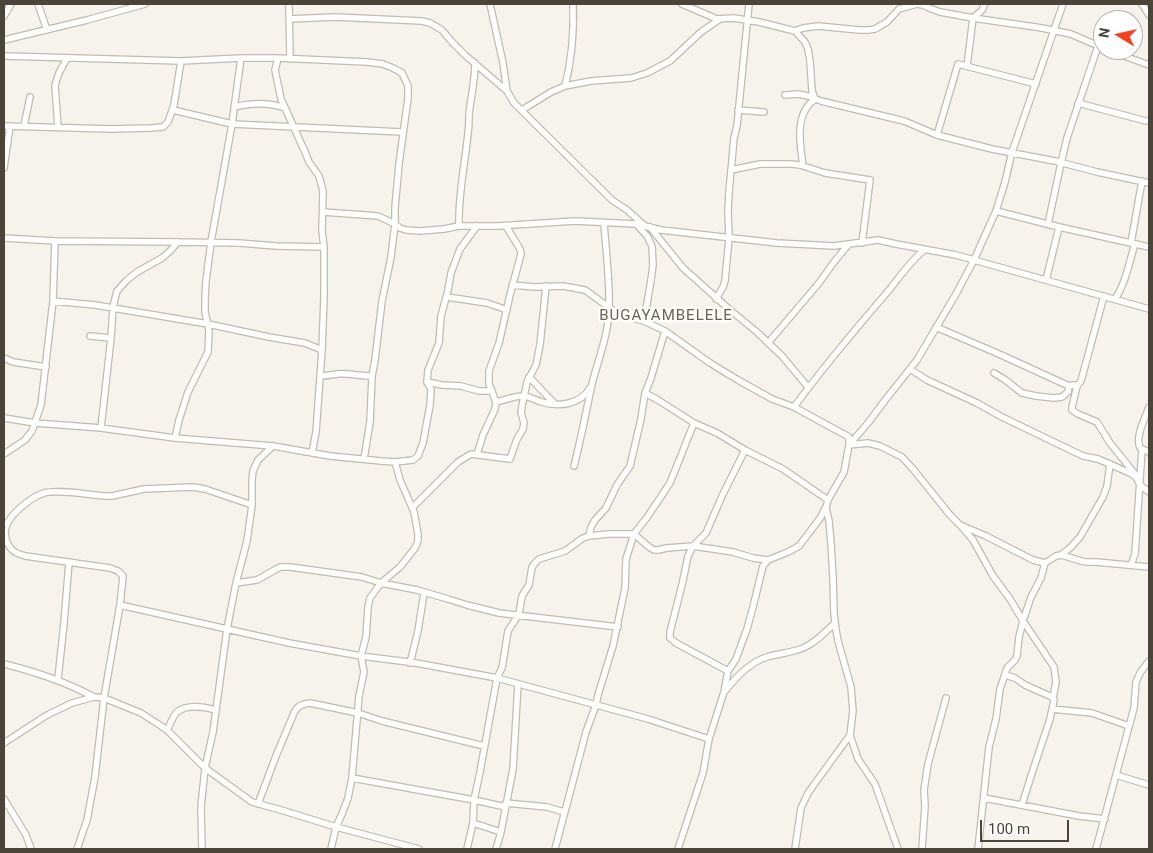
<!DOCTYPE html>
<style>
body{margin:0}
#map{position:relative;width:1153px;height:853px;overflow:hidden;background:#f6f3ec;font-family:Roboto,sans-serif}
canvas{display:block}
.frame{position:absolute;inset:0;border:5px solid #4b4439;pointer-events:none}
.north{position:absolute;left:1093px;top:10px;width:50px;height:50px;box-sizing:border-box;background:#fff;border:1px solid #b7b4b0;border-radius:50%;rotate:279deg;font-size:14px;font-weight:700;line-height:20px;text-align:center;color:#4b4439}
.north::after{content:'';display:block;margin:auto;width:18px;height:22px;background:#fc3f1d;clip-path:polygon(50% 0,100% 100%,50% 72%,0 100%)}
.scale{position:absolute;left:980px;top:820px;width:89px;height:22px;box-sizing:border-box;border:2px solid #4b4439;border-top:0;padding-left:6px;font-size:15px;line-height:18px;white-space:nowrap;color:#4b4439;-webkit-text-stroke:4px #fff;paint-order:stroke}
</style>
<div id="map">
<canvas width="1153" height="853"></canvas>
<div class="frame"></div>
<div class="north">N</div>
<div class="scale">100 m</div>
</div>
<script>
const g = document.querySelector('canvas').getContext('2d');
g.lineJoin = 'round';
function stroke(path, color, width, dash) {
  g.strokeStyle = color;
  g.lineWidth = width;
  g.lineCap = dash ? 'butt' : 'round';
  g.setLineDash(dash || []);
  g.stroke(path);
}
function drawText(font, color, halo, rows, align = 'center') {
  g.font = font + ' Roboto,sans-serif';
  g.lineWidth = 4.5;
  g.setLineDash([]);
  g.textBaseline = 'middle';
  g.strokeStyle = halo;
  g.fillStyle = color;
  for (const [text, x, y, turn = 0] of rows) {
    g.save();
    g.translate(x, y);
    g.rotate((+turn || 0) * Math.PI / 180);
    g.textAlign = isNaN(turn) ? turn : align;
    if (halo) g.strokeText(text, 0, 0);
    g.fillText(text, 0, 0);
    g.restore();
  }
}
const street = new Path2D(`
 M38,4L47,30
 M289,4L290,59
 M490,4L503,63L507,91L514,103L612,200L627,210L644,225
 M682,4L717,19L734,18L759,22L795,31L805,42L808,49L810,61L812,91L815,99L821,101L904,121L937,135L992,149L1055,161L1097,172L1149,183
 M1142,4L1149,15
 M4,16L11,4
 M289,19L335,17L422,21L430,23L442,30L452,42L465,55L507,91
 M795,31L803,28L818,26L859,30H868L875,29L887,22L899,9L917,4L923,5L929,8L940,12L973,18L1042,28L1071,34L1103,48
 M4,40L87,20L145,4
 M1108,50L1149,65
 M4,56L181,61L241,58H278L367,62L383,64L393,68L402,73L408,86V98L399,164L395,208V224L400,228L406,230L420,231L444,229L459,226H498L575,221L636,224L661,230L777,243L834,246L878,240L896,244L956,255L1149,309
 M278,58L275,70L281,99L305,152L309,162L319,176L323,191L322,231L324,247V297L322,350L316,432L312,453
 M967,66L973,18L982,10L985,4
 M565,86L591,81L631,78L647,73L670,61L701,32L720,19
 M785,95L798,94L813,97
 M1078,103L1146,121
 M234,107C252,103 267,102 285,108
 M173,110L232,124L402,132
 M522,110L551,92L565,86C572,59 574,31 573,4
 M738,110L764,112
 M4,126L112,129L151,128L163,127L168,122L174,105L181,61
 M24,126L30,97
 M58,127L55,85L59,73L67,58
 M937,135L958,64L1036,84
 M803,166C800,144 794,114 815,99
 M4,168L10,126
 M731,170L760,164H791L800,165L825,173L870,180L862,243
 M996,211L1059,227L1149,247
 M323,212L378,216L395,224L391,257L382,301L375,360L372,376L370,422L364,459
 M636,224L647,236L652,246L653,265L651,280L644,321
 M1048,224L1061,163L1067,138L1098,46
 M459,226C458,195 465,164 468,133C469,127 469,120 469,114C471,97 475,81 475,63
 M650,227L683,268L729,309L758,333L782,356L808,387
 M4,238L55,241L178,242L239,243L276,246L324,247
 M1131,243L1142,181
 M1046,280L1059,227
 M512,285L535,287L563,286L585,290L618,314L644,321L665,331L710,363L738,380L772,399L794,407L849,437V445L868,443L880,446L902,457L913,469L950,515L960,525L986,536L1033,560L1045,563L1056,556L1061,555L1085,562H1096L1149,567
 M447,297L487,303L507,310
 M716,299L723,287L725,281L729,238L728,211L729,192L734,138L737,126L749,4
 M1115,299C1126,283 1129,262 1135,244
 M53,301L95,305L208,324L269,337L305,343L322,350
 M936,327L999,354L1069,386L1073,385L1077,386L1081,381L1104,296
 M90,336L111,338
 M768,343L819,283L834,262L848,245
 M4,358L13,362L46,367
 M910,369L927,380L977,403L1002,417L1083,456L1098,459L1130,473L1136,477L1140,485L1149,492
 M994,373L1004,379L1022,393L1036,396L1054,398L1062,397L1068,392L1069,386
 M320,376C327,376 331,375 337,374C345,373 362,376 372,376
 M529,377L554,403
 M427,382L442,385L461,386L479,391H492
 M1077,386L1072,407V410L1078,414L1097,422L1110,443L1135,474
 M645,393L658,400L694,423L717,433L745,450L783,469L828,500
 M496,402L489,384V371L499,343L510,295L521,254L520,249L506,226
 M794,407C822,369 853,332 884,296C898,280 908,263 924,250
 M1149,407C1145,419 1135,436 1140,448L1149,452
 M4,418L35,423L101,428L175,438L273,446L330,456L381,461L395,462L413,460L418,456L423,443L430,405L431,389L427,382L428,370L439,343L441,316L448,290L451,273L460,249L477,226
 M101,428L111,338L113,307L117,291L127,280L137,272L162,258L170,251L178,242
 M175,438L179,420L188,392L208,352L209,331L205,312V298L206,281L211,242L232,124L241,58
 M4,454L25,440L32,431L41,405L53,301L55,241
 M477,454L483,435L495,409L496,402C505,400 514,396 523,396C528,396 536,400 541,402C559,407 580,405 590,388
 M574,466C581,439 586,412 592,384C598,360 608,336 609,310C610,281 606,252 604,223
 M412,508L458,462L471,454L510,459L517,439L523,429L524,423L521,412L522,406L527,382L536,365L540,345L546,286
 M961,526L973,540L993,576L1010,599L1023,621L1054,667L1056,682L1053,698
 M589,536L591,527L595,520L606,508L617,485L630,466L641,419L645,393L651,378L665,331
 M1061,555L1070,548L1080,537L1103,497L1107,486L1110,464
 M1131,565L1135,554L1142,449
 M236,583L257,580L280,567H290L362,577L381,583L417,590L448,599L467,605L499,613L618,627
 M120,605L289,643L361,656L416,663L497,678L648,719L709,739
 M410,663L418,631L424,593
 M4,664C37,672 64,681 94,697
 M728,671L676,643L670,638V632L682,585L688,556L693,546L706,533L723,494L745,450
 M1005,675L1015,678L1025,685L1050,696L1053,698L1054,700L1050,719L1031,776L1022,805
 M58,679L64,623L69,562
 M725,691C736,677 750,662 767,657C780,653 793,653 805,647C817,642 826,631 835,623
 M1052,709L1092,713L1126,725H1129
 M167,730C170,725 173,716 177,712C187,704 205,707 216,710
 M850,735L858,759L875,784L898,849
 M4,743L47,715L72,703L94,697L104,698L141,713L158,724L167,730L205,768L252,802L281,810L336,827L419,849
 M1116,775L1149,785
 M352,778L474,800L506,807
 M984,798L1079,816L1105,819
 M4,799L26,835L31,849
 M506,803L547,807L564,812
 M258,804L276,756L294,713C297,706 302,704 310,703L358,713L382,721L484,746
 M473,823L501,832
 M77,849L87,820L95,777L104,698L120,605L123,576L118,571L110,568L25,556C22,555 18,554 15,552C10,549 8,545 6,540C6,537 5,535 5,532C5,517 31,497 44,493C58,489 89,495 105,496H112L144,489L193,487L205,489L252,505
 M202,849L201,807L205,768L213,732L227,629L236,583L247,541L252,505V480L253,471L258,460L273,446
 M331,849L336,827L342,814L348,798L352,778L359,696L364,672L361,656L366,637L368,607L370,598L381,583L400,567L415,548L418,541V534L414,512L400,480L395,462
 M467,849L473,823L474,800L480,772L497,678L502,668L508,631L519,614L522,596L529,585L532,567L536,562L539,559L565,551L583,538L589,536L609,534H634L649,547L654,550H658L667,548L693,546L733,552L753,558L768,560
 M496,849L501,832L513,769L518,684
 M555,849L586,732L596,705L598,695L613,646L625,588L626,559L634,534L648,516L670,483L694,423
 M678,849L703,773L709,739L724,692L728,671L736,659L747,629L753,607L763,566L768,560L788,552L799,546L821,517L825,508
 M795,849L801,808L808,793L850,735L853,711L851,687L838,641L836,630L834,614L833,578L831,543L829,521L826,508L828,500L844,472L849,445L868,423L886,399L917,360L956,294L974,260L996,211L1005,182L1012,152L1063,4
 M922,849L925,806L924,790L928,764L946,698
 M978,849L989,747L996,719L1000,689L1007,668L1015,660L1017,656L1019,637L1023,621L1031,597L1041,578L1045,563
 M1096,849L1134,708L1136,682L1140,673L1149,661`);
stroke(street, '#c2bbae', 8);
stroke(street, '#fff', 5.5);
g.letterSpacing = '1px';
drawText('15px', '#6e6250', '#fff', [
 ["BUGAYAMBELELE",666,316]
]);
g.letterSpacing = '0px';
</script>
